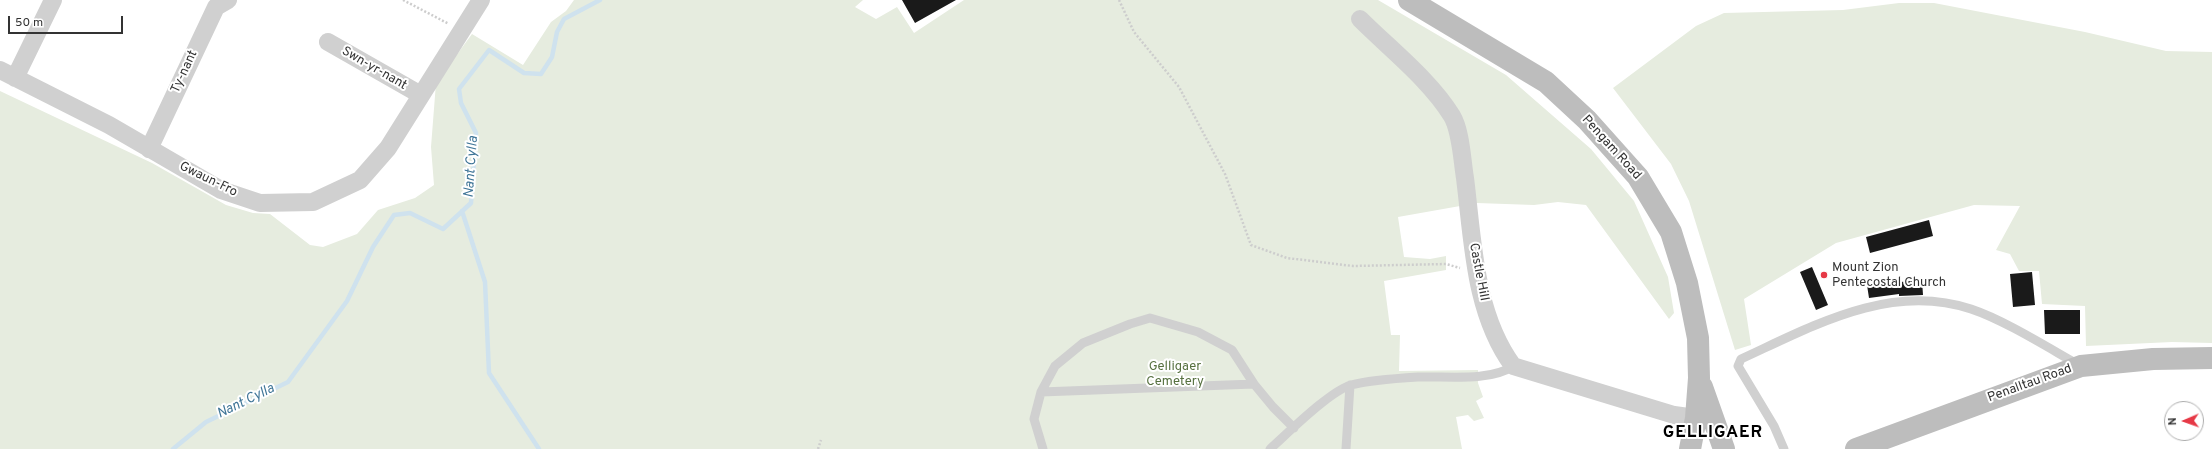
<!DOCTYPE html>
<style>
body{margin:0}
#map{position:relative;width:2212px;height:449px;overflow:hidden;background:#fff;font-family:Overpass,sans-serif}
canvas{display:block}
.north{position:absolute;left:2164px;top:401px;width:40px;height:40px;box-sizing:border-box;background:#fff;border:1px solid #adadad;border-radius:50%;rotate:268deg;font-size:11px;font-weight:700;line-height:16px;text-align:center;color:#333}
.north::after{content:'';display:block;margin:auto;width:14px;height:18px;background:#e63946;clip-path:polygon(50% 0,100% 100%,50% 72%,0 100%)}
.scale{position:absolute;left:8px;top:16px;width:115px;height:18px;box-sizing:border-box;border:2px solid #333;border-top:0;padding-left:5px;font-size:12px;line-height:14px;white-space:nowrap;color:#333;-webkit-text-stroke:3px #fff;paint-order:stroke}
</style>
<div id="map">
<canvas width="2212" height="449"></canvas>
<div class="north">N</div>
<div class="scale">50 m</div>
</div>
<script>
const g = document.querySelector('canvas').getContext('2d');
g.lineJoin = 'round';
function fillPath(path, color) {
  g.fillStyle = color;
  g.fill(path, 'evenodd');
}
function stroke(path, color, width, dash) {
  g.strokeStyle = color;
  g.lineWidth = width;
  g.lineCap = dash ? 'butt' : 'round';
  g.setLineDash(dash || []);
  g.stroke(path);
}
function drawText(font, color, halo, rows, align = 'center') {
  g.font = font + ' Overpass,sans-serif';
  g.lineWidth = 4;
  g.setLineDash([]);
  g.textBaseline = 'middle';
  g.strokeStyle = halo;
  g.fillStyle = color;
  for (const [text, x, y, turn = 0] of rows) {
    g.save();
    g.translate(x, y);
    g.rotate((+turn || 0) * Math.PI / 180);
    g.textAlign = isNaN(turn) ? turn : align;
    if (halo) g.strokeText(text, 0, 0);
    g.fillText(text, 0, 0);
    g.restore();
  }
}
fillPath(new Path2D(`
 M574,0H863L855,7L876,19L897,7L914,33L964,0H1378L1506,75L1591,149L1634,201L1668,277L1674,313L1669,319L1586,205L1558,202L1534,205L1477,203L1398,217L1404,257L1430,259L1446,256V270L1384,281L1391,335H1400L1399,371L1478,370V383L1483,397L1476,401L1484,418L1474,421L1468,415L1456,417L1462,449H0V91L152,163L226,205L253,213L270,214L310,245L323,247L357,234L378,210L415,198L434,185L431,147L436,83L472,34L523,65L551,22L566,11Z
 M1899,3H1934L2085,32L2166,51L2212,52V343L2172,342L2086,346L2085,306L2042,304L2039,271H2019L2010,254L1996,250L2020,206L1974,205L1836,243L1744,299L1751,345L1735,350L1689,201L1671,164L1613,88L1696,26L1724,13L1843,10Z`), '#e6ecdf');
stroke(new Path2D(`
 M462,211L485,282L489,373L539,449
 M173,449L206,422L288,382L347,301L373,247L394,215L410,213L443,229L471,203L476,133L461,103L459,89L489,50L524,73L541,74L552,57L557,32L564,19L600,0`), '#cfe2ee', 4.5);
fillPath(new Path2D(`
 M902,0H956L915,23Z
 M1929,220L1933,236L1870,253L1866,237Z
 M1812,267L1828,305L1816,310L1800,272Z
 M2032,272L2035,305L2013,307L2010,274Z
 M1922,280L1923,295L1899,296V294L1869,298L1867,285Z
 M2044,310H2080V334H2045Z`), '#1a1a1a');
stroke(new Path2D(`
 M403,0L449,24
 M1119,0L1134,32L1179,87L1225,174L1251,245L1287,258L1353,266L1446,264L1460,268
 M818,449L821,440`), '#cdcdcd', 2.5, [2, 2]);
stroke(new Path2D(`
 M1254,384L1273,407L1294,428
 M1041,392L1254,384L1232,350L1198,332L1150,318L1130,324L1083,343L1055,366L1041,392L1034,419L1043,449
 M1270,449C1288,433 1330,391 1351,385C1366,381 1402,378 1418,377C1446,376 1490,382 1513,366
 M1346,449L1350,385
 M1784,449L1774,426L1738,366L1741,359C1813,326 1890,282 1971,309C2004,320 2047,347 2079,365`), '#d0d0d0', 9);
stroke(new Path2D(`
 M1360,19C1390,49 1430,80 1452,116C1461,131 1462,160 1465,178C1473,241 1474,313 1513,366L1674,415L1696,418
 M328,42L421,95
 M0,70L109,125L221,190L260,203L313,202L360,180L388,148L481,0
 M15,78L53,0
 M149,149L216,7L228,0`), '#d0d0d0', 18);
stroke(new Path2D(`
 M1409,0L1546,82L1587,120L1638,177L1671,232L1687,283L1698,338L1699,378L1696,418L1690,449
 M1702,387L1724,449
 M1856,449L2081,366L2153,359L2212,358`), '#bdbdbd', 22);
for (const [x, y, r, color] of [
 [1824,275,4,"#e63946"]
]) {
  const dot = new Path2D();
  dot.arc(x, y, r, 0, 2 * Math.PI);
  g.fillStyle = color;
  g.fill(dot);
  stroke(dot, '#fff', 1.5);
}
drawText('13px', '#333', '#fff', [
 ["Swn-yr-nant",374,69,30],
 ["Ty-nant",185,72,-65],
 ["Pengam Road",1611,148,48],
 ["Gwaun-Fro",208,180,26],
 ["Castle Hill",1478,272,79],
 ["Penalltau Road",2030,384,-20]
]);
drawText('13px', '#333', '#fff', [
 ["Mount Zion",1832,268],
 ["Pentecostal Church",1832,283]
], 'left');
drawText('13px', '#56703f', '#fff', [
 ["Gelligaer",1175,367],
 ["Cemetery",1175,382]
]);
drawText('italic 14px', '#3f7597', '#fff', [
 ["Nant Cylla",472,167,-86],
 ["Nant Cylla",246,402,-26]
]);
g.letterSpacing = '1px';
drawText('bold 17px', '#000', '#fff', [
 ["GELLIGAER",1713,434]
]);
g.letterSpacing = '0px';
</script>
